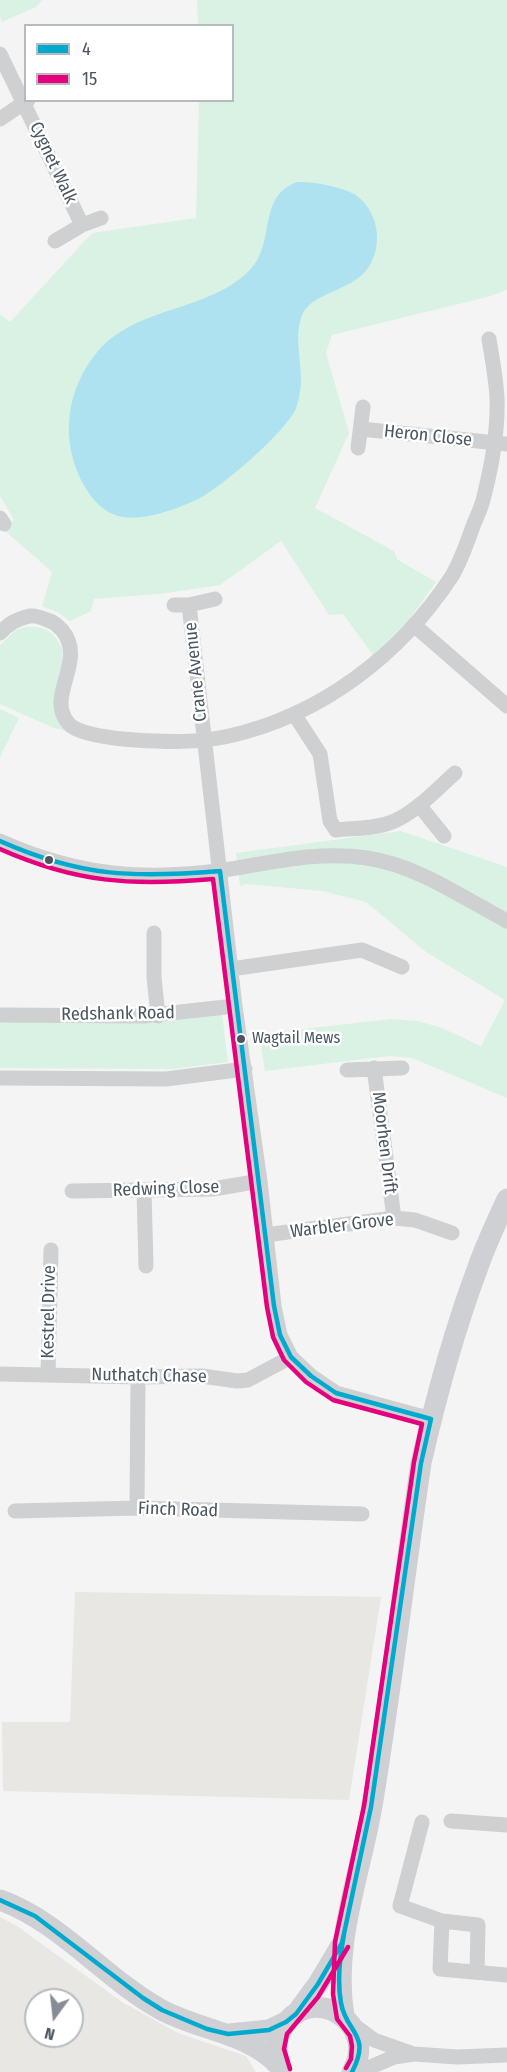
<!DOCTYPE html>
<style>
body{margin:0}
#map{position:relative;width:507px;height:2072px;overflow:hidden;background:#f4f4f4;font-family:"Fira Sans Condensed",sans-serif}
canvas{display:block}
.legend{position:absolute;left:24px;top:24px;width:210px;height:78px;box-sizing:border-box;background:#fff;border:2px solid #b7bbc0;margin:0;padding:8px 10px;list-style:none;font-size:18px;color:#4a5661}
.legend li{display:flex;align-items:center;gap:12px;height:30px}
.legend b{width:30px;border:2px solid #b7bbc0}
.north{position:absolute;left:24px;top:1988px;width:60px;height:60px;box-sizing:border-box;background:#fff;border:2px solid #b7bbc0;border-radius:50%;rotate:195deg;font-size:16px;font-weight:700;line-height:24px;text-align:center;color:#4a5661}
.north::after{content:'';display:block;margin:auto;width:21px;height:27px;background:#868d94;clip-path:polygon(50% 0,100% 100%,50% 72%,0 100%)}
</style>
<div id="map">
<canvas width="507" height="2072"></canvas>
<ul class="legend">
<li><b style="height:8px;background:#00a9ce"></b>4</li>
<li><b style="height:8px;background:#e5007d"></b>15</li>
</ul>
<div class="north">N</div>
</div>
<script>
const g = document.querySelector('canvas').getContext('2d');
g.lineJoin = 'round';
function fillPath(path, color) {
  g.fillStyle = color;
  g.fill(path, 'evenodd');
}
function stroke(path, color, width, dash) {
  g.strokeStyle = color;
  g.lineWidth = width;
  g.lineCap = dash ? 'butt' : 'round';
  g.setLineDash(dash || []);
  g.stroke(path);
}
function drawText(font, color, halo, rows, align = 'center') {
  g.font = font + ' "Fira Sans Condensed",sans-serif';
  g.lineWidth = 5;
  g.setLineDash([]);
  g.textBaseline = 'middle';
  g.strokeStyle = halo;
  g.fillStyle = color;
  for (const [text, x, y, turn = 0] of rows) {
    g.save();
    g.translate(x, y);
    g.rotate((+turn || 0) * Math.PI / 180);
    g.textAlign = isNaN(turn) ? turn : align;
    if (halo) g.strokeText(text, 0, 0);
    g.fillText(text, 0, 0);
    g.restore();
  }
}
fillPath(new Path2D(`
 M75,1592L381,1597L349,1800L3,1791L2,1722H70Z
 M0,1917L17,1926L122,2002L178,2033L246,2056L256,2072H0ZM36,2000H72V2036H36Z`), '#e8e7e3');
fillPath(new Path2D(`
 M0,0H42L36,7L2,22L0,16Z
 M197,0H507V290L487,297L332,335L326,353L349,433L315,508L394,551L398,560L436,582L409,620L373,655L343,614L329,615L281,541L220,585L159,594L94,599L91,611L70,621L57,612L42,606L52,572L3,529L14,520L0,496V314L10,322L92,233L196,218L199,101L232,100V26L198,25Z
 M26,627C46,626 53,631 62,648L65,730L56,729L0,704V645L16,630Z
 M0,709L19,718L0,757Z
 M401,831L507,867V1098L412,1058L391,1056L363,1059L265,1071L259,1034L391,1019L418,1021L442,1028L481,1046L505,1000L426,952L366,902L322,891L246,884L240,886L236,853Z
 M222,1014L228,1062L173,1069L0,1068V1019Z`), '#d9f2e3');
fillPath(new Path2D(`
 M297,182C311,181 344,187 356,195C377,211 383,240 371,263C357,291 314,291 303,313C293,335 302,361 301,384C300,391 299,401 296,408C287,431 219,490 196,500C174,510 142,522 118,516C102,511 93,500 85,487C59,443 65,389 99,350C138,306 207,312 249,271C277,243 256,197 297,182Z`), '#aee2f0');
stroke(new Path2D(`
 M0,54L82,225
 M0,119L28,100
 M55,241L82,225L101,218
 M361,429L507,444
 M358,448L363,407
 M0,518L4,524
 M174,605H189L215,599
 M189,605L235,1006L260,1181L274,1306L280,1335L291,1357L311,1376L336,1393L431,1419
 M414,625L507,706
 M0,633C9,623 17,619 30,616C37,615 45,619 52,622C56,623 58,627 62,630C88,661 44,697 69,724C79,735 119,739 135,740C166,742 198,743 229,736C322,715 400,655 452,576C461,561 467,543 473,526C477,516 482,507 484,496C492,465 498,430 497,398C496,378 492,358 489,339
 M294,714L320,754L330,821L336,830C354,828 374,829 392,822C415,813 436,790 455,773
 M419,805L444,836
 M0,841C74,874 138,881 218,871C267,864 317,850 367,858C419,866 461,897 507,921
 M154,933V977L158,1016
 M231,969L362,950L402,967
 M0,1015L143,1016L235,1006
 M374,1068L394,1218
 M347,1070L402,1068
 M0,1078L166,1079L245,1069
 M72,1191L213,1189L260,1181
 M144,1191L146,1266
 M265,1235L394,1218L415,1220L452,1233
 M0,1374L138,1377L202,1376L237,1381L248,1380L291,1357
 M48,1374L51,1250
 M137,1508L138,1377
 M15,1511L137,1508L362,1514
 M451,1821L507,1825
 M422,1822L400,1906L442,1921L440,1969L507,1975
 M442,1921L478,1925L477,1972
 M351,2023L374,2040L411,2053
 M359,2072L394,2057L414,2054L457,2057L507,2055`), '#ced0d2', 15);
stroke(new Path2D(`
 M0,1900C61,1922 103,1977 160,2009C197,2030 250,2033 279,2066
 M296,2014L318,1984L340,1947
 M344,2016C332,1944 360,1876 372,1806C391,1692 404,1577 421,1463C436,1397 454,1331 478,1267C486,1244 497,1221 507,1199
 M229,2034L269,2030L286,2022
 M281,2069C275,2056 275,2042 282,2029C308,1981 381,2021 352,2072`), '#ced0d4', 21);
stroke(new Path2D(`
 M0,841C81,877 133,878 220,871
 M220,871L274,1306L280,1335L291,1357L311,1376L336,1393L431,1419
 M0,1900L35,1916L143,1998L162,2010L207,2029L228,2034L269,2030L286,2022L296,2014L318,1984L342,1943L371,1807L421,1463L431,1419
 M344,1934C340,1957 337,1980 341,2003C346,2033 372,2034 352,2072`), '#00a9ce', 4.5);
stroke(new Path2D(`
 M0,849C77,883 131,886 213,879L267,1307L273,1337L284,1360L306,1382L333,1400L422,1424L414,1462L364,1806L335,1942L333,1994L337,2019L350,2036L352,2046L351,2059L346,2068
 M290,2069L284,2049L287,2034L318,1997L348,1947`), '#e5007d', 4.5);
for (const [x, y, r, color] of [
 [49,860,5,"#4a5661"],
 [241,1039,5,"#4a5661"]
]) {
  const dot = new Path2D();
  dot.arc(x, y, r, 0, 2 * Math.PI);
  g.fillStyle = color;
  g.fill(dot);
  stroke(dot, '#fff', 2);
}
drawText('16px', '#4a5661', '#fff', [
 ["Wagtail Mews",252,1039]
], 'left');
drawText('18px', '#4a5661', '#fff', [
 ["Cygnet Walk",53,163,65],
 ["Heron Close",428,436,6],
 ["Crane Avenue",196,672,-96],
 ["Redshank Road",118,1014,-1],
 ["Moorhen Drift",384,1143,83],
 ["Redwing Close",166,1189,-2],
 ["Warbler Grove",342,1226,-7],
 ["Kestrel Drive",49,1312,-89],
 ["Nuthatch Chase",149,1376,1],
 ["Finch Road",178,1510,2]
]);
</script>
